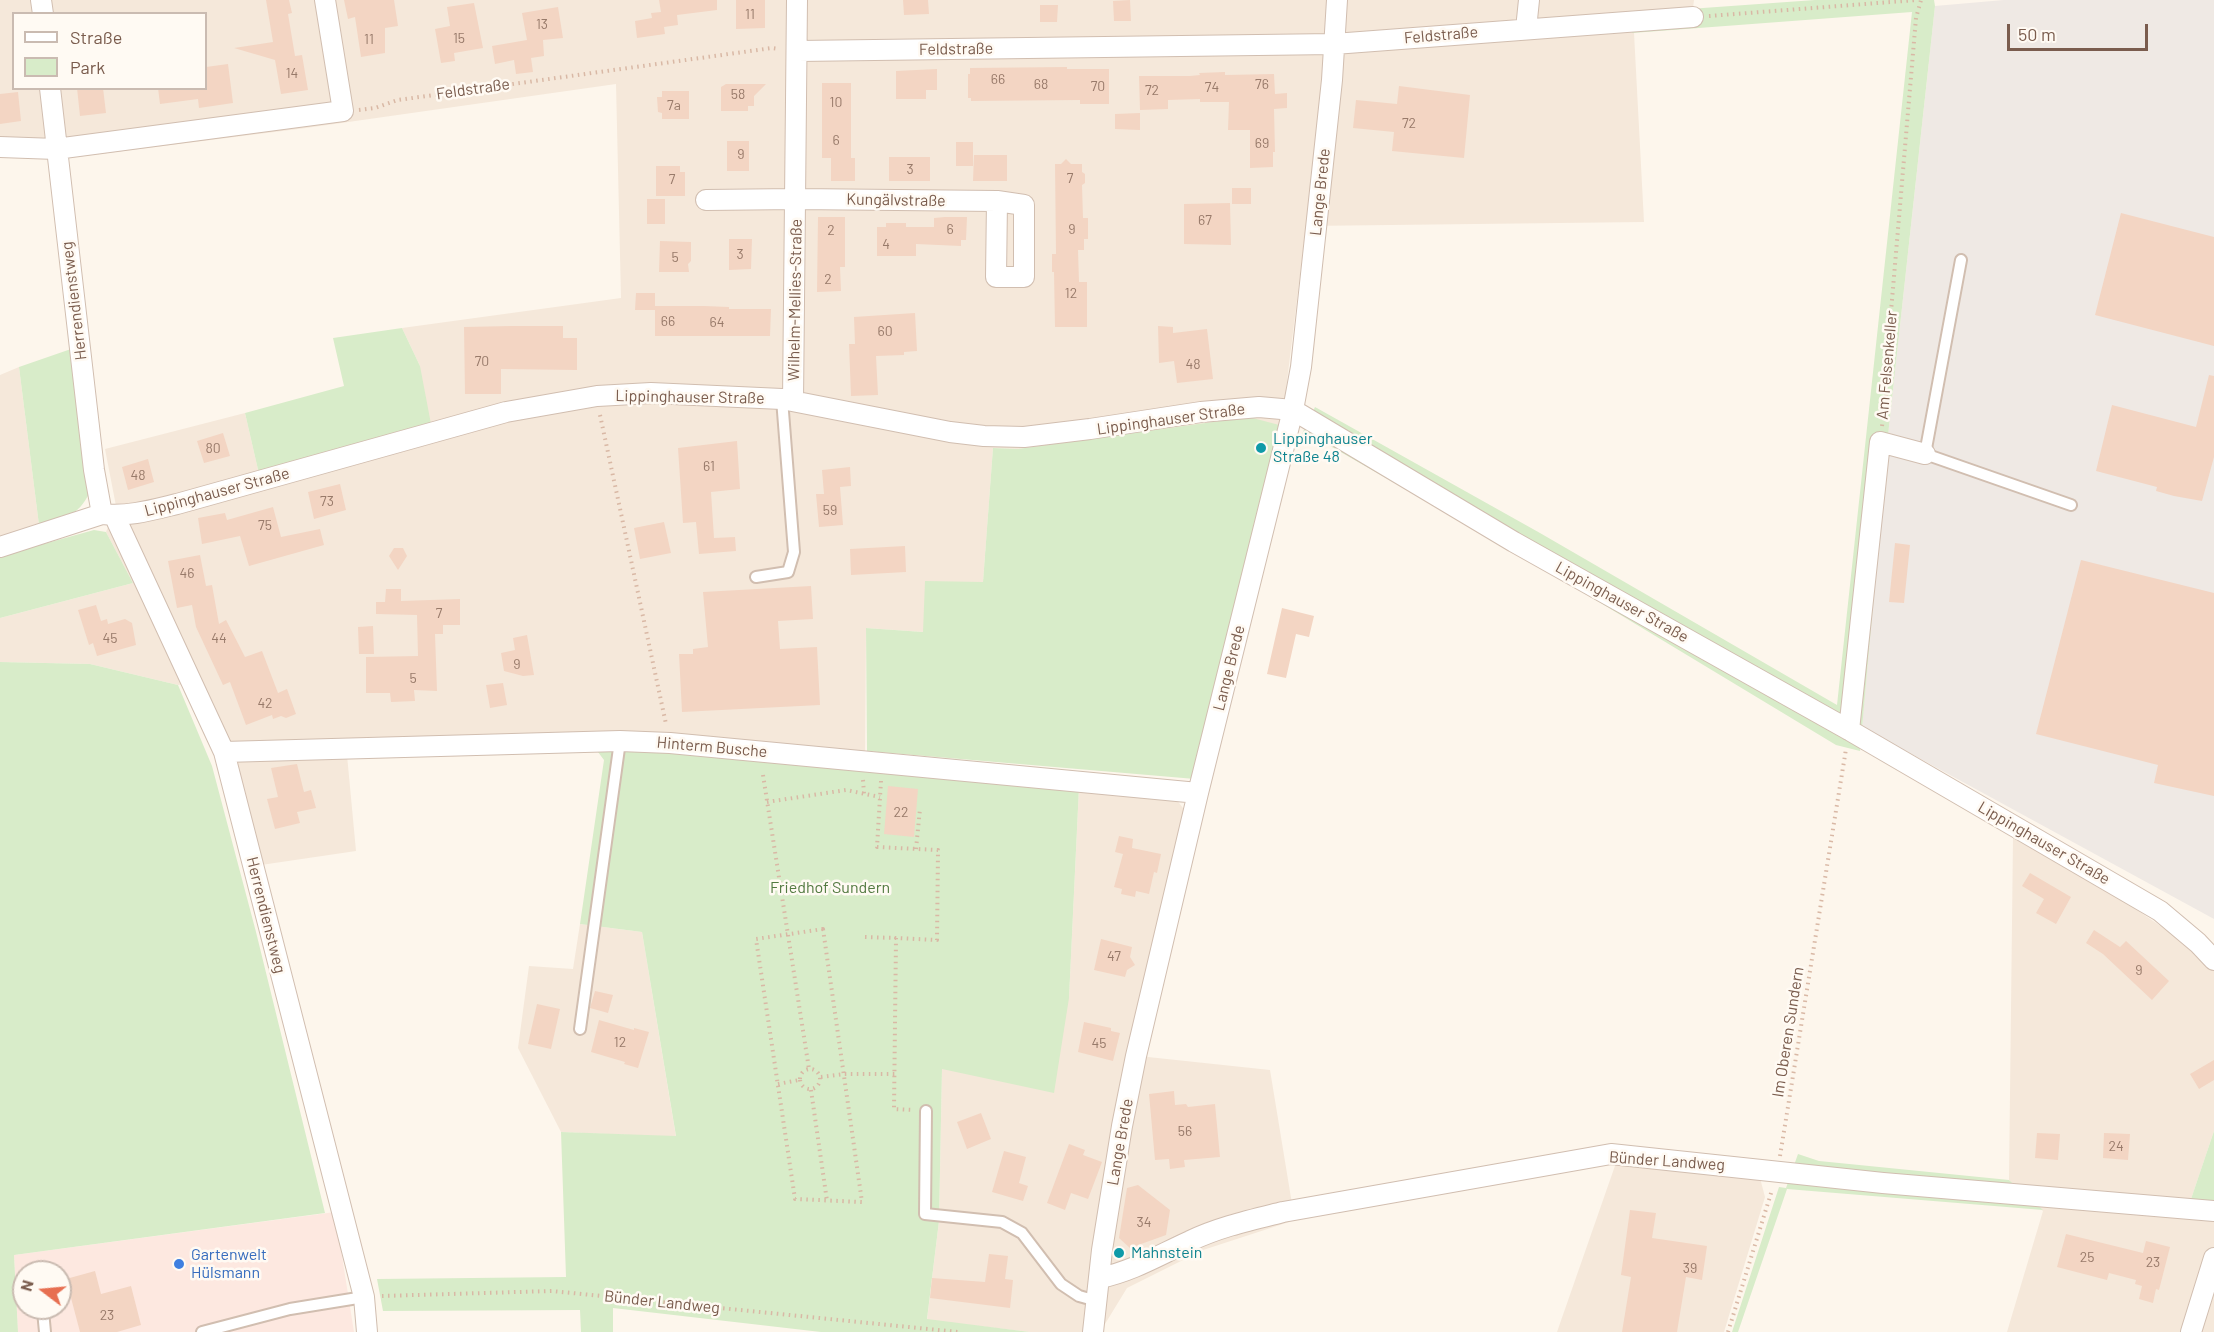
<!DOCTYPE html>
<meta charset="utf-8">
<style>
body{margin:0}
#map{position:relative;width:2214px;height:1332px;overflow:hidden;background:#fdf6ec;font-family:Barlow,sans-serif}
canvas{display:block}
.legend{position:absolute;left:12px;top:12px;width:195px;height:78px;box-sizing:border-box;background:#fffaf3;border:2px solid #cabbb1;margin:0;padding:8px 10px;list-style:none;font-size:18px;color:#7a5c4d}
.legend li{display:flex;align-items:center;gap:12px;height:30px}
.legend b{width:30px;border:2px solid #cabbb1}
.north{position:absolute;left:12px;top:1260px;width:60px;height:60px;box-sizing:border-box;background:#fffaf3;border:2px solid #cabbb1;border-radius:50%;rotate:286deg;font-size:16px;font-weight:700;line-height:24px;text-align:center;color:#7a5c4d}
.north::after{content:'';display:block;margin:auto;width:21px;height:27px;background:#e76f51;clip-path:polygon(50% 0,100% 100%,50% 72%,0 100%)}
.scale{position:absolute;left:2007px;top:24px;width:141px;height:27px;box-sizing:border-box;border:3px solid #7a5c4d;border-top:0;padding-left:8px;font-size:18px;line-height:21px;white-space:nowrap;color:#7a5c4d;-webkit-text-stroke:4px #fffaf3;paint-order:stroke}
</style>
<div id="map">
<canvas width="2214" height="1332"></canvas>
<ul class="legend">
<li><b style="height:8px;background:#fff"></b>Straße</li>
<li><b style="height:16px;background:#d8ecc9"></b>Park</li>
</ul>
<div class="north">N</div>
<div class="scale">50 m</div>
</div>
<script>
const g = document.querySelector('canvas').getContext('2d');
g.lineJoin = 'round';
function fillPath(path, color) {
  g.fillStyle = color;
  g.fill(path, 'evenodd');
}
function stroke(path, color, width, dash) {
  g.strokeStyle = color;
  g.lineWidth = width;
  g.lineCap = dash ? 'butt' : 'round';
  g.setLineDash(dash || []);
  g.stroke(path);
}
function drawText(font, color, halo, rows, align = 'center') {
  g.font = font + ' Barlow,sans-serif';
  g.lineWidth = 5;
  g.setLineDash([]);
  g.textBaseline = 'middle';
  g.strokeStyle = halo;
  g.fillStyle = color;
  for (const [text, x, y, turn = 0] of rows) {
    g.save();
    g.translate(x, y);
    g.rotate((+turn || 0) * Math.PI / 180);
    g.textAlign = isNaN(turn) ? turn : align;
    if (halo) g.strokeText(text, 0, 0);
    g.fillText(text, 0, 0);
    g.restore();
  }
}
fillPath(new Path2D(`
 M0,0H1694L1693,8L1633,14L1644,222L1306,226L1287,381L1283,426L1018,449L993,448L983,582L923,632L866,628L865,769L637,747L347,755L356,851L261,865L222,768L185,684L178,685L90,664L0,662V618L133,583L106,532L116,506L105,449L245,413L259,474L420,366L402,328L621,298L616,84L306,128L68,158L0,155ZM14,14H206V88H14Z
 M19,367L39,525L0,538V375Z
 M1079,787L1176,799L1186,812L1132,1043L1148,1057L1270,1070L1292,1204L1289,1222L1203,1250L1127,1288L1105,1324H1086L1084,1332H1030L927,1320L939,1221L942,1068L1069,998Z
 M2013,837L2090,878L2206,957L2214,969V1131L2190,1202L2214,1204V1332H2007L2043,1211L2009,1180Z
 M580,924L642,932L676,1137L561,1132L518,1048L529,966L573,969Z
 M1617,1160L1760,1178L1765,1197L1724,1332H1557Z`), '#f5e8da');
fillPath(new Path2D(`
 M335,1212L354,1332H18L14,1255ZM24,1272H60V1308H24Z`), '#fde8e0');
fillPath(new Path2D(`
 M2004,0H2214V919L1862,727L1889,426L1935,6Z`), '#efe9e4');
fillPath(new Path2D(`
 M1815,0H1934L1935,6L1889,426L1860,751L1836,745L1546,570L1318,439L1300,438L1315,407L1540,533L1837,705L1912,12L1632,33L1633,13Z
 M402,328L420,366L431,424L259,474L245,413L344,386L333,338Z
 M71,349L90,492C77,518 65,517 39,525L19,367Z
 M1249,417L1283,426L1195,779L867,751L866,628L923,632L925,581L983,582L993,448L1018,449Z
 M94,530L106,532L133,583L0,618V556Z
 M0,662L90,664L178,685L212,766L256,932L325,1213L14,1255L18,1332H0Z
 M637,747L1079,787L1069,998L1054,1093L942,1069L939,1221L927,1319L1030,1332H821L613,1308V1332H581L580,1310L383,1311L377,1279L566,1277L561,1132L676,1136L642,932L580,924L604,760L595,748Z
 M2214,1131V1204L2190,1202Z
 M1798,1154L1819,1161L2009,1180L2043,1210L1787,1189L1738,1332H1732L1779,1187L1786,1188Z`), '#d8ecc9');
fillPath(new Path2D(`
 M266,0H289L292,13L288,14L295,56L302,55L308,90L281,94L275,60L234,48L273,42Z
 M344,0H394L398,26L385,28V53L361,57L355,17L348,19Z
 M659,0H717V10L677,15L678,25L664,27L665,34L637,38L635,21L652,18L651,13L661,12Z
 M736,0H765V28L736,29Z
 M903,0H928L929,14L904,15Z
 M1130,0L1131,21H1114L1113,1Z
 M474,3L483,48L454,53L455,61L441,63L435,29L450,26L447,7Z
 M1040,5H1058L1057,22H1040Z
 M558,7L563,38L543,40L544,56L531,58L533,72L516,74L514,60L495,64L492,46L527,40L522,13Z
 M228,64L233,103L199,108L198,99L160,104L158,88H206V67Z
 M1067,67V69H1109V104H1080V100L971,101V98H968V74H970V68Z
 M937,69V90H926V99H896V71Z
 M1225,72V75L1274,74L1275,94L1287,93V108L1274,109L1275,152H1273V167L1250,168V130H1228L1229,102H1200V99L1168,100V109L1140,110L1139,76H1190L1200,75L1199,73Z
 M822,83H851V158H855V181H831V158H822Z
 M726,84H766L754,96V106H748V111H721V87Z
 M1399,86L1470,95L1464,158L1392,151L1394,132L1353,128L1356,100L1397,104Z
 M77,88H103L106,113L80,116Z
 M662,91H689V119H662V113L658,112L657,97H662Z
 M18,92L21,121L0,124V94Z
 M1140,113V130L1115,129V114Z
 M727,141H749V171H727Z
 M956,142H973V166H956Z
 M974,155H1007V181H973Z
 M889,157H930V181H889Z
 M1066,159L1071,164H1082V172L1085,174V183L1082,185L1083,218H1088V239H1084V250H1078L1079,282H1087V327H1055L1054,272H1052V254H1056L1055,164H1061Z
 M656,166H680V172H685V196H656Z
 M1232,188H1251V204H1232Z
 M647,199H665V224H647Z
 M1230,203L1231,245L1184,244V204Z
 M2121,213L2214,237V346L2095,315Z
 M818,217H845V267H840L841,291L817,292Z
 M945,217H967L966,240H961V246L916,244V256H877V227H886V223H906V227H934V218Z
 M729,239H752L751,269L729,270Z
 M660,241L691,242V261L688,264L689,272H659Z
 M636,293H655V306H704L729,307V309H771L770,336H655V310H635Z
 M915,313L917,351L904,352V355L876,356L878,395L851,396L849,344H855L854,317Z
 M511,326H563V338H577V370L501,369V394H465L464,327Z
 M1158,326L1173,327V333L1207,329L1213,379L1177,383L1174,361L1159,363Z
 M2209,375L2214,376V457L2202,501L2174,496L2156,491L2157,487L2096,471L2112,405L2196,427Z
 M223,433L230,456L204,463L197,441Z
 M737,441L740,489L711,492L714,538L735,537L736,551L699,554L696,522L683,523L678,448Z
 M148,459L154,482L128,490L122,467Z
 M850,467L851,486L840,487L843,525L819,527L816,494H824L822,470Z
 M340,484L346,510L314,519L308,492Z
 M273,507L281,537L320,529L324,545L249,566L240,536L202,544L198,518L225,513L227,520Z
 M664,522L671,553L640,559L634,528Z
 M1895,543L1910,545L1904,603L1889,602Z
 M905,546L906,572L851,575L850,549Z
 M394,548H403L407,556L398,570L389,556Z
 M200,555L206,586L212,585L219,624L226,620L245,657L262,651L278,693L287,689L296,714L286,718L281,716L273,719L272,715L246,725L230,682L223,685L196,627L192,605L177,608L168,561Z
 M2081,560L2214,593V796L2154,783L2158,765L2036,734Z
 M811,586L813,619L778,621L780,649L817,647L820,705L682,712L679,654H693V649L708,647L703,592Z
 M386,589H401V601L460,599V625H443V634H435L437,691L414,690L415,701L391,702L390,693H366V657L418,656L417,615L376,614V602H385Z
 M96,605L101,621L107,619L108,624L125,619L132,623L136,645L97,656L93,643L89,645L78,610Z
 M1282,608L1314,616L1309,637L1296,634L1286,678L1267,674Z
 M373,626L374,654H359L358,627Z
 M527,635L534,675L523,676L504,671L501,653L515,650L513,638Z
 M503,683L507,705L490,708L486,685Z
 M297,764L304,792L311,790L316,808L297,812L300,823L275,829L267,799L278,797L271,768Z
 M888,786L918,789L914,837L884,834Z
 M1119,836L1133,839L1132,848L1161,854L1157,873L1154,872L1149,894L1136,891L1135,897L1121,894L1122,889L1114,887L1123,854L1115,852Z
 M2030,873L2071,897L2056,924L2036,913L2044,899L2022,886Z
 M2094,930L2120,947L2126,941L2169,981L2152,1000L2103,954L2086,943Z
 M1101,939L1132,947L1130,957L1135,965L1127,970L1125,977L1094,970Z
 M595,991L613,995L608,1013L590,1008Z
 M537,1004L560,1009L551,1049L528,1044Z
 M599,1020L634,1030V1028L649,1032L638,1068L624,1064L625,1062L591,1052Z
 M1084,1022L1111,1028V1031L1120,1033L1113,1061L1078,1052Z
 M2214,1060V1080L2199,1089L2190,1074Z
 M1174,1091L1175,1105L1186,1104L1188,1107L1215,1104L1220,1157L1184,1160L1185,1167L1170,1169L1169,1159L1155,1160L1149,1094Z
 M981,1113L991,1139L967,1149L957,1122Z
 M2037,1133L2060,1134L2058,1160L2035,1158Z
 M2104,1133L2130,1134L2128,1160L2103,1158Z
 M1069,1144L1085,1150L1083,1155L1102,1162L1088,1199L1071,1193L1065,1210L1047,1203Z
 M1004,1151L1026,1157L1019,1183L1028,1186L1023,1201L992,1192Z
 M1138,1185L1170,1210L1166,1235L1130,1248L1119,1238L1127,1188Z
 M1630,1210L1656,1213L1652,1238L1707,1246L1702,1280L1686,1277L1677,1332H1622L1631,1277L1621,1275Z
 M2066,1234L2143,1253L2146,1241L2170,1247L2159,1290L2156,1289L2153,1303L2139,1299L2142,1286L2135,1284L2136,1280L2109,1273L2107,1280L2057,1267Z
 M989,1254L1008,1256L1005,1279L1013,1280L1010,1308L930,1298L932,1278L985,1282Z
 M95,1271L101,1294L131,1286L141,1325L117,1332H80L66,1279Z`), '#f3d5c3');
const lane = new Path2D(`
 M1961,260L1925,454L2071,505
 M756,577L788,572L794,552L782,399
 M580,1029L620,741
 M926,1111L925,1214L1002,1222L1022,1233L1061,1284L1079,1296L1097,1301
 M43,1311L45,1332
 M202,1332L290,1309L364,1297`);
const street = new Path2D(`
 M41,0L43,14
 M1526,29L1529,0
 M798,51L1334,44L1693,17
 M50,88L94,470L102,514
 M0,147L56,149L343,111L325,0
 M706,200L796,199L997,201L1024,205V277H996L997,201
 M793,401L797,0
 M114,515L224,752L364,1297L367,1332
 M0,547L102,514C128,517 152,510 177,504L506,412L597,396L651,393L782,399L950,432L984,436L1024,437L1090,429L1201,412L1259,407L1293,410L1514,542L1849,730L2160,911L2198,943L2214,960
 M1849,730L1880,442L1925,454
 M224,752L620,741L670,743L1198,793
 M1100,1278C1133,1271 1159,1255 1190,1241C1219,1227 1251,1220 1283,1212L1611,1154L1883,1183L2214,1211
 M1093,1332L1102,1250L1122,1126L1136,1056L1198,793L1293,410L1301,367L1332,80L1337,0
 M2191,1332L2214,1258`);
stroke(lane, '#d1beb0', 14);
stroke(street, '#d1beb0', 22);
stroke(new Path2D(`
 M1709,16L1917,0
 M359,110L375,108L398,100L772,48L779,49
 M600,415L666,724
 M1882,426L1887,389L1889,335L1916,18L1921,0
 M763,775L809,1069
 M863,780L864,794
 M881,781L877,847L938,850L937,940L896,938L894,1109L914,1110
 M767,802L846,790L880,797
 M916,849L920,809
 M823,929L862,1202L795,1199L756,939Z
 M865,937L896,938
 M800 1079a10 10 0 1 1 20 0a10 10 0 1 1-20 0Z
 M821,1077L844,1074H895
 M778,1084L799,1080
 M811,1090L827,1201
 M1780,1156L1846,749
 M382,1296L552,1291L958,1332
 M1728,1332L1772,1190`), '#d9b8a5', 4, [1.5, 4.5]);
stroke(lane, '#fff', 10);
stroke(street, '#fff', 20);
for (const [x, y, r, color] of [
 [1261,448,6,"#0f9aa8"],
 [1119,1253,6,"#0f9aa8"],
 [179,1264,6,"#3f7fe0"]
]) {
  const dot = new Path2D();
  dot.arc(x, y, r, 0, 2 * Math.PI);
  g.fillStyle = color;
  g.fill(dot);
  stroke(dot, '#fffaf3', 2);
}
drawText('14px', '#987a6a', null, [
 ["11",750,14],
 ["13",542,24],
 ["15",459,38],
 ["11",369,39],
 ["14",292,73],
 ["66",998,79],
 ["68",1041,84],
 ["76",1262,84],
 ["70",1098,86],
 ["74",1212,87],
 ["72",1152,90],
 ["58",738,94],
 ["10",836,102],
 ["7a",674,105],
 ["72",1409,123],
 ["6",836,140],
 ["69",1262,143],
 ["9",741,154],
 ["3",910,169],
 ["7",1070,178],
 ["7",672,179],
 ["67",1205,220],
 ["6",950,229],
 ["9",1072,229],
 ["2",831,230],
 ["4",886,244],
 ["3",740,254],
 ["5",675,257],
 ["2",828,279],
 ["12",1071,293],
 ["66",668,321],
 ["64",717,322],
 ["60",885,331],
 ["70",482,361],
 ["48",1193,364],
 ["80",213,448],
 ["61",709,466],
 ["48",138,475],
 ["73",327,501],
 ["59",830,510],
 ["75",265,525],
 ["46",187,573],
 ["7",439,613],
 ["45",110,638],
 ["44",219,638],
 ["9",517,664],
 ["5",413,678],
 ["42",265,703],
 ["22",901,812],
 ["47",1114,956],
 ["9",2139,970],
 ["12",620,1042],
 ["45",1099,1043],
 ["56",1185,1131],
 ["24",2116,1146],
 ["34",1144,1222],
 ["25",2087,1257],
 ["23",2153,1262],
 ["39",1690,1268],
 ["23",107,1315]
]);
drawText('16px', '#7a5c4d', '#fffaf3', [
 ["Feldstraße",1441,35,-5],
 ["Feldstraße",956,49,-1],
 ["Feldstraße",473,89,-8],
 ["Lange Brede",1320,192,-84],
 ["Kungälvstraße",896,200,1],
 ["Wilhelm-Mellies-Straße",795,300,-89],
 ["Herrendienstweg",74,301,-97],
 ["Am Felsenkeller",1887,365,-85],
 ["Lippinghauser Straße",690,397,1],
 ["Lippinghauser Straße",1171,419,-8],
 ["Lippinghauser Straße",217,492,-15],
 ["Lippinghauser Straße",1622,602,29],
 ["Lange Brede",1229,668,-76],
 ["Hinterm Busche",712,747,5],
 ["Lippinghauser Straße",2044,843,30],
 ["Herrendienstweg",266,915,76],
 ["Im Oberen Sundern",1788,1032,-81],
 ["Lange Brede",1120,1142,-80],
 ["Bünder Landweg",1667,1161,4],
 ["Bünder Landweg",662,1302,6]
]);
drawText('16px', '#0d838f', '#fffaf3', [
 ["Lippinghauser",1273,439],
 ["Straße 48",1273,457],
 ["Mahnstein",1131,1253]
], 'left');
drawText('16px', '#537a41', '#fffaf3', [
 ["Friedhof Sundern",830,888]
]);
drawText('16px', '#366cbe', '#fffaf3', [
 ["Gartenwelt",191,1255],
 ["Hülsmann",191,1273]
], 'left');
</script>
